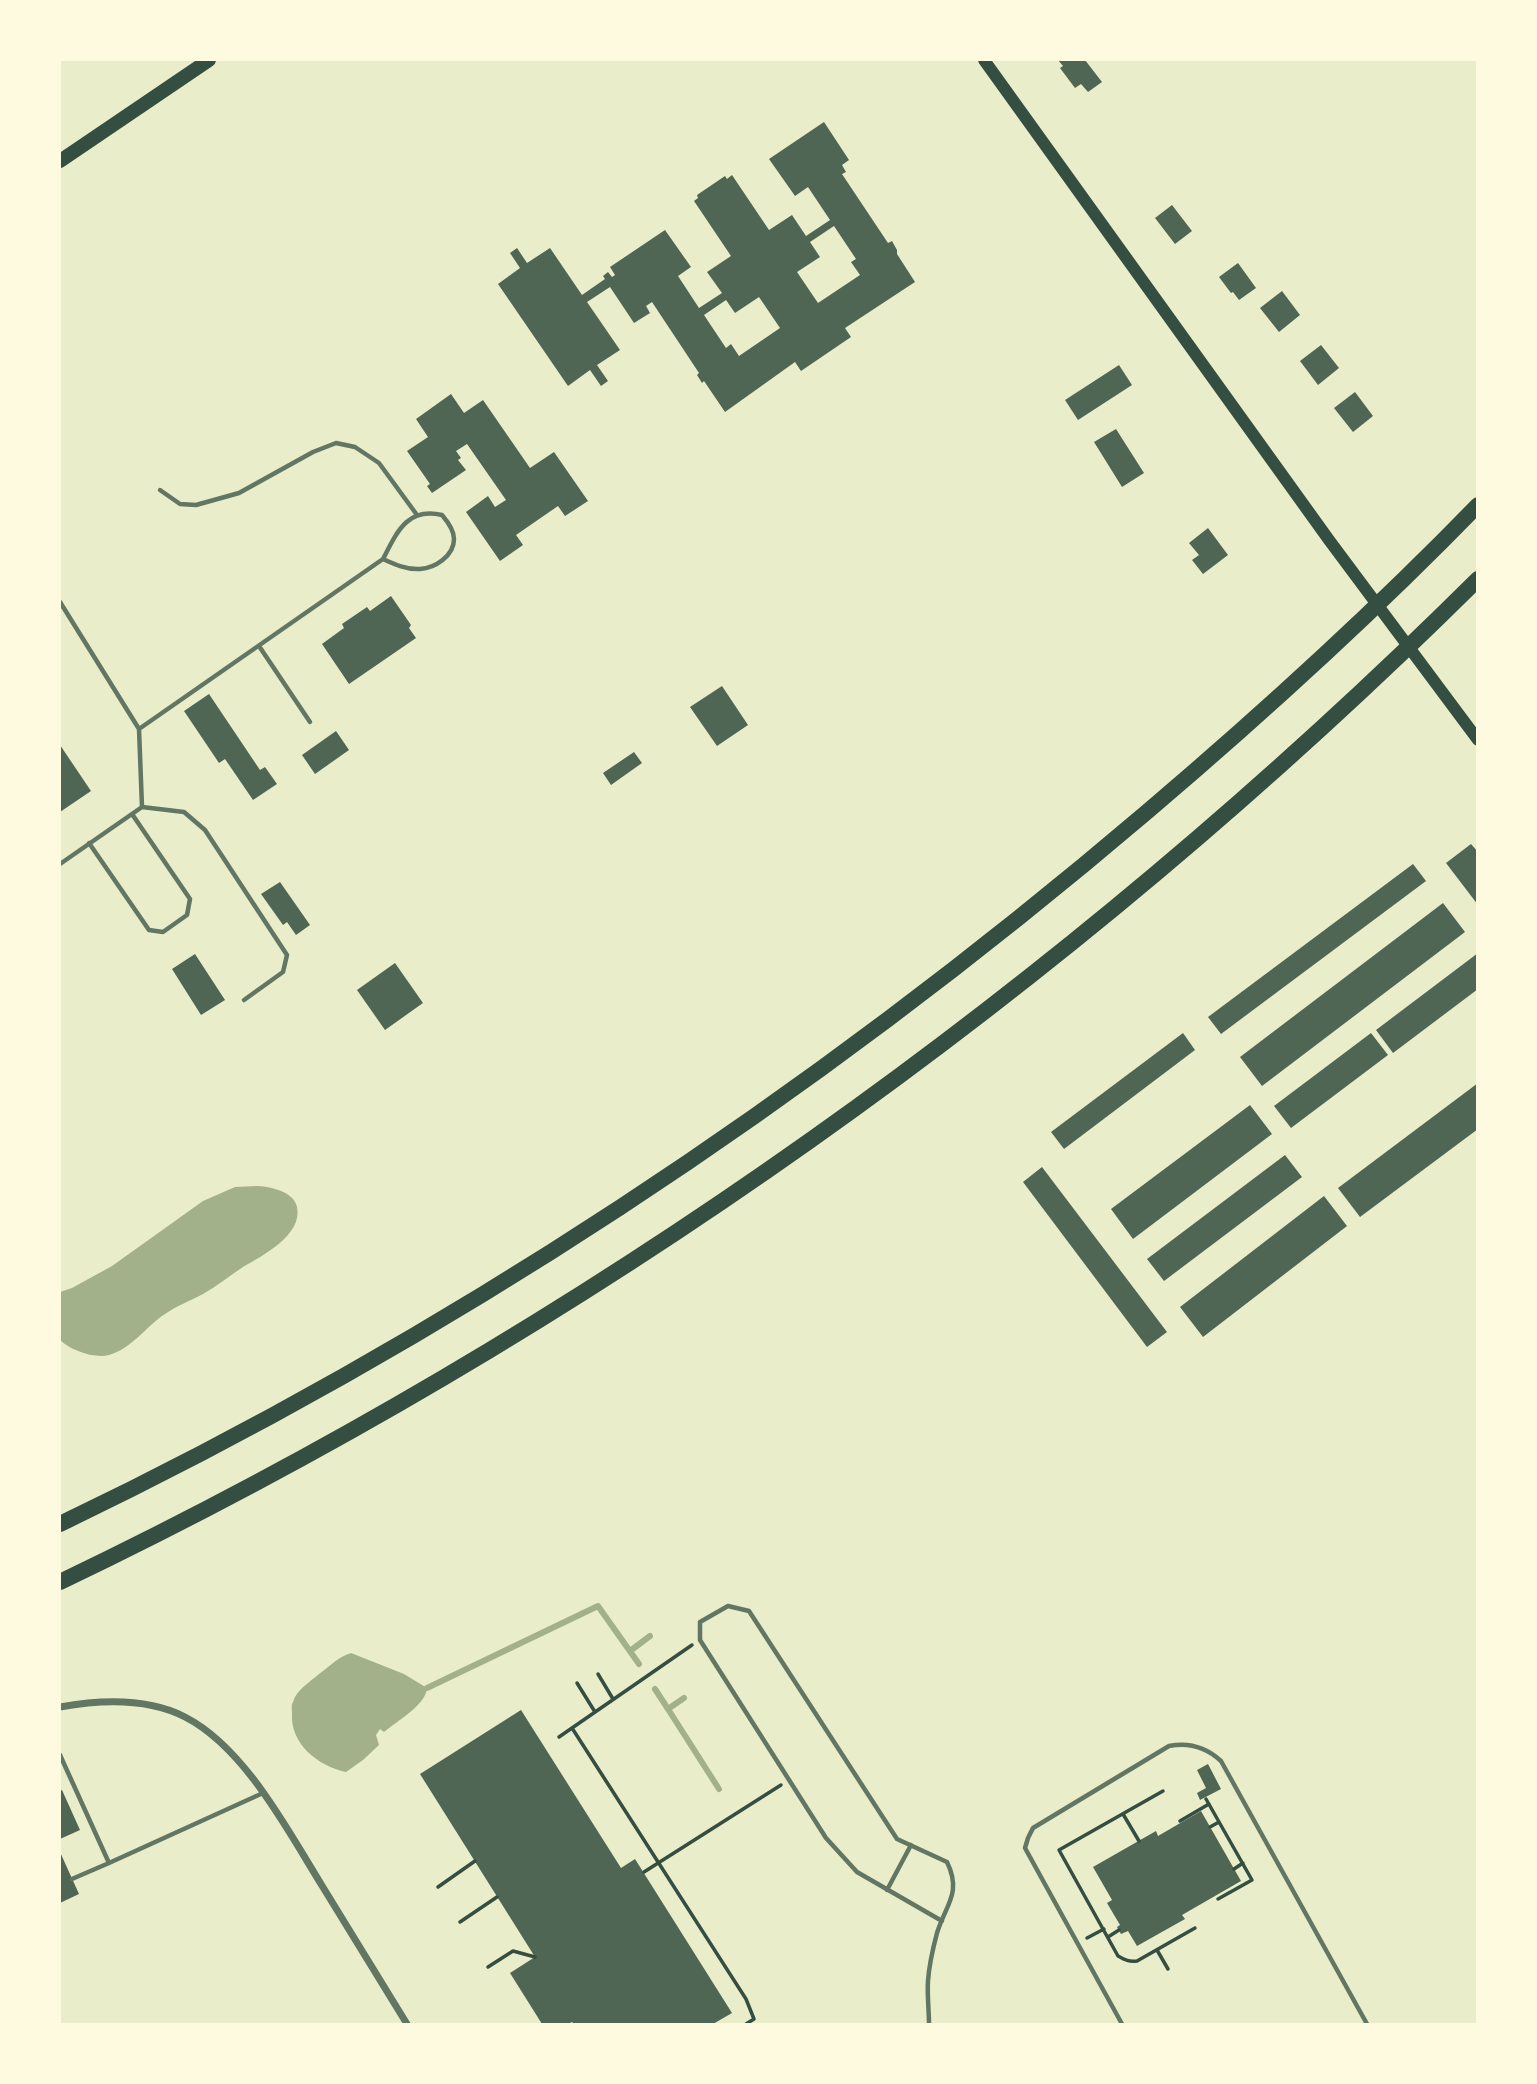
<!DOCTYPE html>
<style>
body{margin:0}
#map{position:relative;width:1537px;height:2084px;overflow:hidden;background:#e9edc9;font-family:"IBM Plex Sans",sans-serif}
canvas{display:block}
.frame{position:absolute;inset:0;border:61px solid #fefae0;pointer-events:none}
</style>
<div id="map">
<canvas width="1537" height="2084"></canvas>
<div class="frame"></div>
</div>
<script>
const g = document.querySelector('canvas').getContext('2d');
g.lineJoin = 'round';
function fillPath(path, color) {
  g.fillStyle = color;
  g.fill(path, 'evenodd');
}
function stroke(path, color, width, dash) {
  g.strokeStyle = color;
  g.lineWidth = width;
  g.lineCap = dash ? 'butt' : 'round';
  g.setLineDash(dash || []);
  g.stroke(path);
}
fillPath(new Path2D(`
 M258,1186C272,1187 294,1192 297,1207C303,1235 262,1256 243,1267C229,1276 217,1286 203,1294C190,1301 176,1306 165,1314C146,1326 133,1348 109,1355C94,1359 70,1350 60,1340V1292L72,1288L112,1266L203,1201L235,1187Z
 M351,1653L404,1674L427,1688C426,1705 397,1721 384,1732L380,1729L376,1735L379,1745L363,1760L346,1772C318,1766 290,1744 292,1713C292,1709 291,1705 293,1702C296,1690 310,1682 319,1674C330,1666 338,1657 351,1653Z`), '#a3b18a');
stroke(new Path2D(`
 M630,1651L650,1636
 M427,1688L598,1606L639,1664
 M655,1689L668,1709L684,1698
 M668,1709L719,1789`), '#a3b18a', 6);
fillPath(new Path2D(`
 M1058,60H1085L1102,82L1088,92L1081,84L1075,88L1060,68L1063,66Z
 M824,122L849,160L842,165L846,172L842,174L888,243L892,241L897,250V254L915,282L845,328L851,337L801,371L795,362L725,412L704,381L702,383L697,375L699,373L652,302L646,306L650,313L634,323L610,287L587,302L620,350L597,365L608,381L601,386L590,370L568,386L498,284L520,268L510,253L517,248L527,263L550,248L582,295L605,279L603,276L608,272L612,277L615,275L610,267L665,230L691,267L678,276L699,308L722,293L707,272L731,256L694,201L698,198L697,195L725,176L727,179L732,175L769,230L792,215L806,236L830,220L808,187L795,196L769,159ZM834,226L856,259L851,262L860,275L818,303L797,272L820,257L810,242ZM759,297L780,328L739,356L731,344L726,348L704,315L726,300L735,313Z
 M1172,205L1192,231L1175,244L1155,218Z
 M1238,263L1256,288L1239,300L1233,292L1231,293L1219,277Z
 M1282,291L1300,315L1279,332L1260,308Z
 M1321,345L1339,368L1318,385L1300,361Z
 M1119,365L1132,385L1078,420L1065,400Z
 M1355,392L1373,416L1353,432L1334,408Z
 M451,394L464,413L483,400L530,468L554,452L588,501L565,516L558,506L516,535L523,545L500,561L466,512L488,496L495,507L506,500L467,444L456,451L461,458L458,460L466,470L432,493L427,486L430,484L407,451L428,437L416,419Z
 M1116,429L1144,473L1122,487L1094,442Z
 M1208,528L1228,555L1203,574L1192,560L1199,555L1189,543Z
 M391,596L411,625L409,628L416,638L349,684L322,644L344,628L342,624L367,607L370,611Z
 M722,686L748,725L717,746L690,707Z
 M209,694L260,770L265,767L277,784L253,800L225,759L219,763L184,711Z
 M336,731L349,750L315,774L302,755Z
 M60,745L91,791L60,812Z
 M634,752L642,763L611,785L603,773Z
 M1471,844L1478,852V905L1446,863Z
 M1413,864L1426,881L1221,1034L1208,1017Z
 M280,882L310,925L296,935L287,922L283,925L261,894Z
 M1443,903L1465,932L1262,1086L1240,1057Z
 M1478,953V989L1393,1053L1376,1030Z
 M195,954L225,1000L201,1015L172,969Z
 M395,963L423,1003L385,1030L357,990Z
 M1183,1033L1195,1050L1064,1149L1051,1132Z
 M1371,1033L1388,1055L1291,1128L1274,1106Z
 M1478,1083V1129L1360,1217L1338,1188Z
 M1250,1105L1272,1134L1133,1239L1111,1209Z
 M1285,1155L1302,1177L1164,1281L1147,1259Z
 M1042,1167L1167,1332L1147,1347L1023,1182Z
 M1324,1196L1347,1226L1203,1337L1180,1307Z
 M521,1710L621,1868L635,1859L732,2013L713,2024H574L572,2022L568,2024H542L510,1973L535,1957L420,1774Z
 M1208,1764L1221,1789L1200,1800L1197,1793L1206,1788L1197,1770Z
 M62,1790L80,1830L60,1839V1791Z
 M1201,1811L1241,1881L1182,1915L1185,1919L1137,1946L1128,1931L1121,1934L1117,1927L1120,1925L1107,1903L1112,1900L1093,1867L1156,1831L1158,1836Z
 M60,1852L79,1894L60,1903Z`), '#4f6655');
stroke(new Path2D(`
 M598,1674L613,1699
 M577,1683L595,1712
 M572,1728L746,1999L754,2019L746,2024
 M559,1737L692,1645
 M1163,1791L1059,1850L1118,1956C1125,1960 1129,1962 1137,1961L1195,1928
 M1206,1799L1252,1880L1218,1899
 M1123,1814L1139,1841
 M1180,1821L1209,1804
 M1210,1827L1219,1822
 M1234,1869L1243,1863
 M644,1872L781,1785
 M438,1887L475,1861
 M460,1922L497,1897
 M1108,1937L1119,1930
 M1087,1938L1104,1929
 M1157,1950L1168,1969
 M488,1967L513,1951L535,1957`), '#344e41', 3.5);
stroke(new Path2D(`
 M160,490L180,504L196,505L239,493L313,452L336,443L355,447L379,463L417,515
 M60,602L139,729L142,807
 M259,646L310,722
 M139,729L383,559C394,564 407,570 420,569C435,568 454,556 454,539C454,530 448,522 442,515C407,507 397,532 383,559
 M89,843L149,930L163,932L187,915L190,899L132,814
 M60,864L142,807L184,812L205,830L287,955L283,972L244,1000
 M60,1755L109,1863L263,1793
 M72,1879L109,1863
 M887,1890L911,1845
 M929,2024C929,2010 927,1995 928,1981C929,1966 933,1948 937,1933C946,1904 962,1893 947,1862L897,1839L749,1611L728,1606L700,1622V1640L826,1838L857,1872L942,1921
 M1122,2024L1025,1848L1028,1838L1033,1828L1169,1746C1189,1742 1207,1748 1221,1761L1367,2024`), '#617663', 4.5);
stroke(new Path2D(`
 M60,1707C99,1700 148,1698 185,1717C244,1747 287,1829 321,1884C350,1931 379,1978 407,2024`), '#617663', 7);
stroke(new Path2D(`
 M984,60L1329,540L1478,740`), '#344e41', 12);
stroke(new Path2D(`
 M60,161L209,60`), '#344e41', 14);
stroke(new Path2D(`
 M60,1524C452,1336 817,1093 1148,811C1262,714 1373,613 1478,505
 M60,1582C584,1331 1065,989 1478,579`), '#344e41', 16);
</script>
